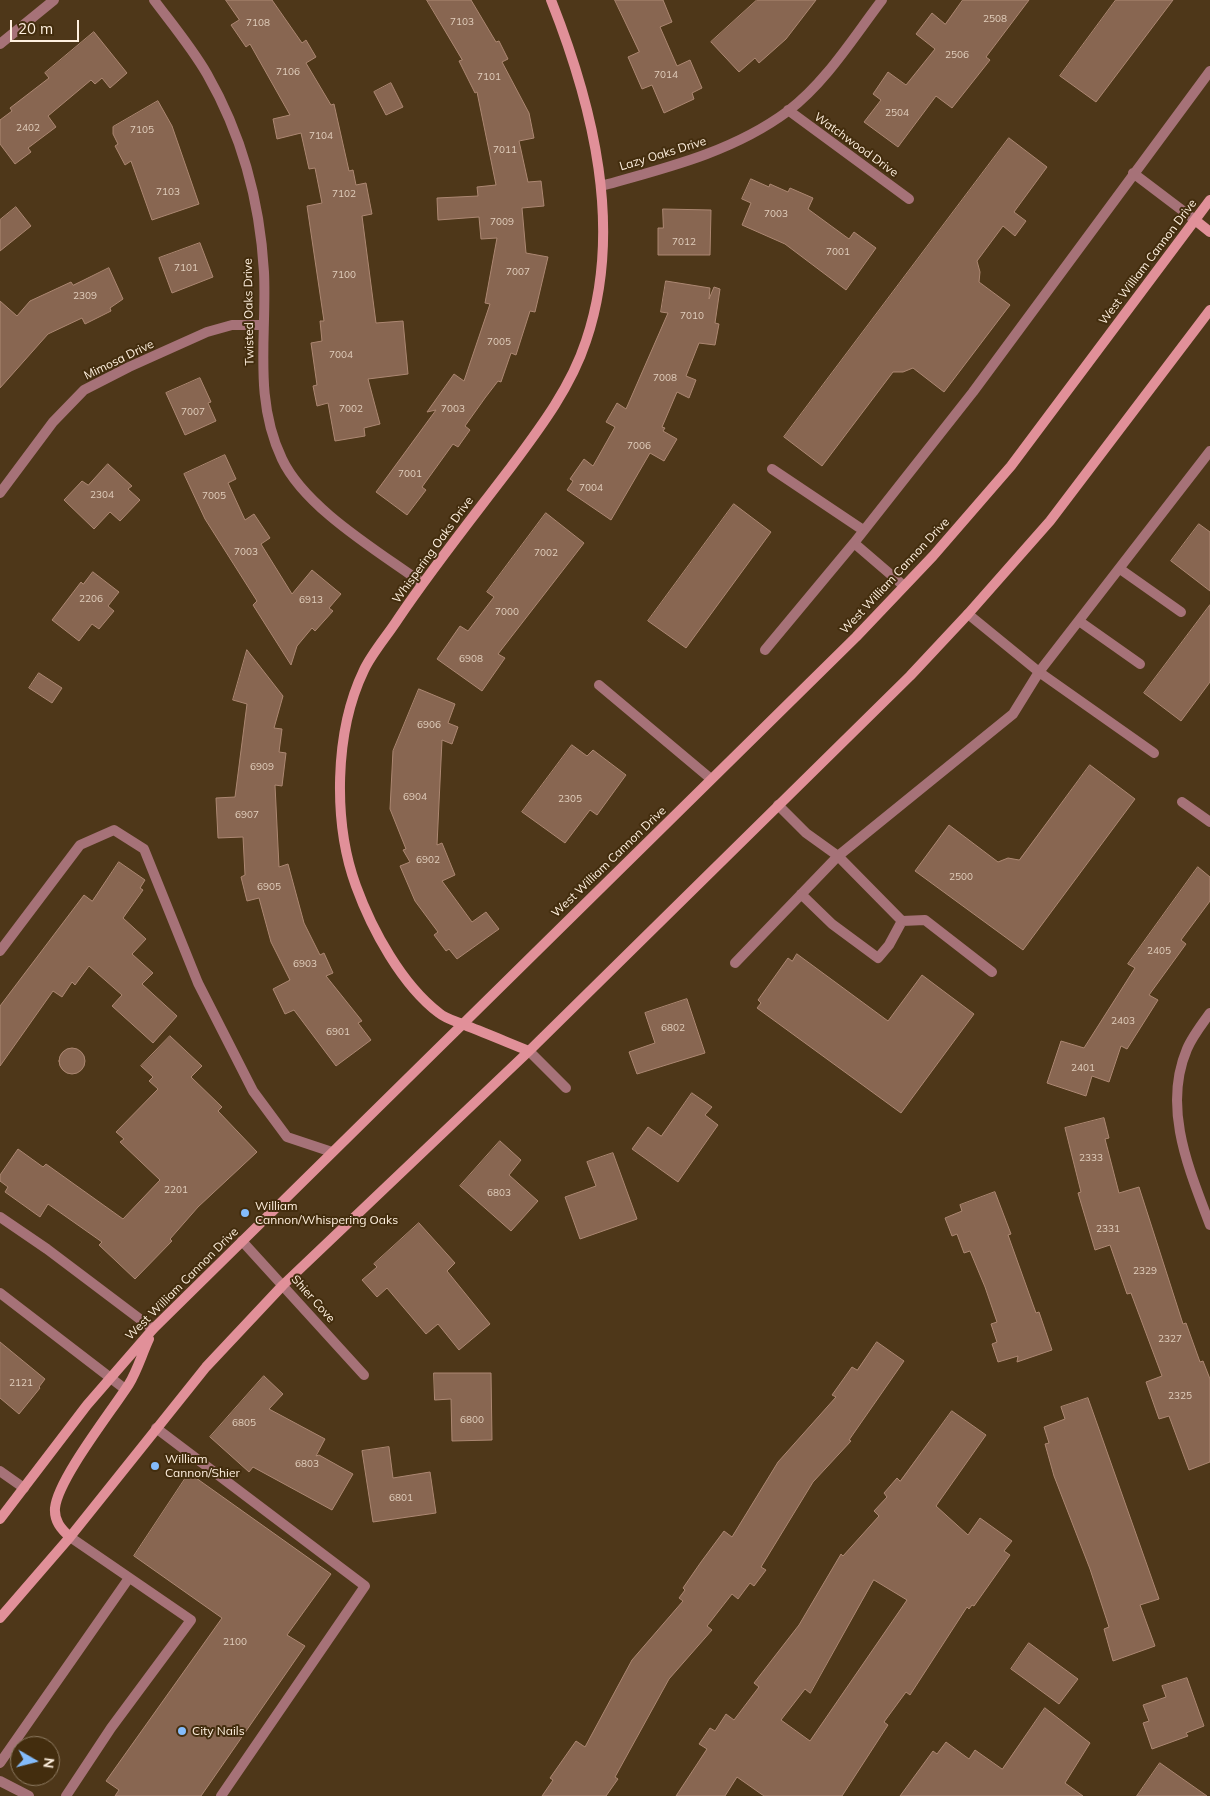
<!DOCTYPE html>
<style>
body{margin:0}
#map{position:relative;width:1210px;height:1796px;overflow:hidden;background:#4e3719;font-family:Mulish,sans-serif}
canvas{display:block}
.north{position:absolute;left:10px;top:1736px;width:50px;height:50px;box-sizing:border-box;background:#432d0e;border:1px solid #8e7b62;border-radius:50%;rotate:98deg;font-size:14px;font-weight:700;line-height:20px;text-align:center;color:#fff0df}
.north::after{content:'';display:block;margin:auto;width:18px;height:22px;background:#84bcfb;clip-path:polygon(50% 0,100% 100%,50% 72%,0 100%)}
.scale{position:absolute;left:10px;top:20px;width:69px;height:22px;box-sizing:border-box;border:2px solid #fff0df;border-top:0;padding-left:6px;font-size:15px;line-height:18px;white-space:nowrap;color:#fff0df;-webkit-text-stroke:4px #432d0e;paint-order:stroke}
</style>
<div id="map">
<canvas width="1210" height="1796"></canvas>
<div class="north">N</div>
<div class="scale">20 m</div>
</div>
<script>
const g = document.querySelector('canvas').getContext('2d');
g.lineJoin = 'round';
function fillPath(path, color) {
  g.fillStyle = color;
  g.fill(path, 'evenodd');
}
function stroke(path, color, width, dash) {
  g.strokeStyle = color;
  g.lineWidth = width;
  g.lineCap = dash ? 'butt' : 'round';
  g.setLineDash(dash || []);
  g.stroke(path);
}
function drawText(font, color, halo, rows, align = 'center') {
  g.font = font + ' Mulish,sans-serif';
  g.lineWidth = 4;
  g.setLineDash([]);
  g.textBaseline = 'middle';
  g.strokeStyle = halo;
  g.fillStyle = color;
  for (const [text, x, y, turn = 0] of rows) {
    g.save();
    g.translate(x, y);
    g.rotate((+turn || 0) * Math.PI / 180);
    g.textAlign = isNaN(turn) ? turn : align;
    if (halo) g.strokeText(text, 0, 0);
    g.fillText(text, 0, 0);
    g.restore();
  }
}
const building = new Path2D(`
 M226,0H272L302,43L306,40L316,57L306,63L331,105L334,104L349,171L353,170L356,185L366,183L372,214L362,216L376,323L403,321L408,374L368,379L380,424L364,428L365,436L335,441L328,403L317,406L313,386L317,385L311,343L322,341L320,321H324L307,206L322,203L315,168L309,169L301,133L277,139L273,119L290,115L250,44L246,47L231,25L239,20Z
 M427,0H471L496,42L499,41L508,59L502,62L529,113L534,138L519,141L528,182L541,181L544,206L522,208L526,253L548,257L535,312L530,311L516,355L511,353L501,382L498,381L485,398L465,426L470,430L458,447L453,444L422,487L426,490L407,515L376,492L436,410L427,412L454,374L464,381L490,304L485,303L497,238L481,239L479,217L438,220L437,198L478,196L477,187L496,185L477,92L475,93L459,61L462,60Z
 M615,0H663L672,22L660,27L677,66L690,60L702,88L692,93L694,99L664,113L652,85L642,89L628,57L639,52Z
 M757,0H816L786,39L759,63L755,58L739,72L711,42Z
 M963,0H1029L986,57L990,60L952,108L936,96L898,147L864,122L881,100L873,94L888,72L906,85L935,49L916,34L932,13L945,24Z
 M1116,0H1173L1096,102L1060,76Z
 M94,32L127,73L110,88L102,78L95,84L91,80L48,116L56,127L28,148L31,152L15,164L0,144V120L12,111L10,108L49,78L45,73Z
 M391,83L403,107L386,115L374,92Z
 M158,101L172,126L199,204L152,220L131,161L125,165L115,146L118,144L113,134V127Z
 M1009,138L1047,167L1014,212L1026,221L1015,236L1003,226L977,261L980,272L979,282L1010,305L944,392L913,368L903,372H893L822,466L784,437Z
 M751,179L769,187L770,184L788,192L790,188L813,198L808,209L849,239L854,232L876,248L846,290L785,244L742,225L751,203L742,199Z
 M16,207L31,226L0,251V220Z
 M663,209L711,210L710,255H658V228H663Z
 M200,243L213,277L172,293L159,258Z
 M109,268L123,299L110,308L111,311L85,324L82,318L48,334L0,388V301L17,316L30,301L71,282L73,285Z
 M666,281L710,288L709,299L714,287L720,289L715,323L719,324L715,345L699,343L686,376L696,380L689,398L677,392L662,427L665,428L663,431L677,439L664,461L650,453L611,520L567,490L573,481L570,479L584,459L593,466L615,427L606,422L617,403L626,409L668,313L661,312Z
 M200,378L211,402L208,403L216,421L185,435L166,393Z
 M225,455L236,479L228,483L245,520L254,514L270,538L261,544L292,594L312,570L341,594L329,608L333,611L315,631L312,628L297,646L291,665L253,605L257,601L205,519L184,474Z
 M108,464L132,486L128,489L140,500L120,521L110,512L94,529L64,500L82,481L88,485Z
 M734,504L771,532L686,648L648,621Z
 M546,513L584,543L498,654L505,658L482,691L437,659L460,626L468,631L494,597L487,592Z
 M1199,524L1210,532V591L1171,561Z
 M93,572L119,592L108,606L114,611L99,629L92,624L79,641L52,620L81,582L83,584Z
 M1210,605V682L1181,721L1144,693Z
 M247,650L283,696L274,728L282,729L279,752L286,753L282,786L275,785L279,867L288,864L304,923L320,955L324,953L333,973L326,976L362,1021L358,1023L371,1040L336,1066L294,1010L285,1014L273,989L290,980L271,942L259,898L247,901L241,877L245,875L243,837L218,838L216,798L235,797L247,704L233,700Z
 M39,673L62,688L52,703L29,688Z
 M419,689L455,704L448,723L458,727L452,744L442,740L437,845L442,843L455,875L442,881L472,922L486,912L499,929L457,959L449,949L446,951L434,935L438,932L415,901L400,866L410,862L403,850L406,849L390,809L393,751Z
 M572,745L587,756L593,750L626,775L597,815L590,810L565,843L522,812Z
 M1090,765L1135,799L1023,950L915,871L949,825L998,862L1008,858L1019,860Z
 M119,862L145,880L140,888L143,890L123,918L146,939L132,954L153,973L142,984L177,1016L153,1043L112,1006L122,995L89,966L75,985L72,982L62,997L53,991L0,1066V1006L84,895L92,901Z
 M1198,867L1210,877V901L1181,940L1186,944L1149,995L1158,1000L1127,1049L1121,1046L1109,1082L1092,1076L1086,1096L1047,1083L1061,1041L1084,1048L1135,968L1128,964Z
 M797,954L888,1021L922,975L974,1014L901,1113L757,1008L761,1003L758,1000L788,958L792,961Z
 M687,999L705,1053L637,1074L629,1052L655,1043L645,1013Z
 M170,1036L202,1066L191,1077L222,1107L218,1111L257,1152L198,1207L170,1239L172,1241L135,1279L99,1245L102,1242L48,1204L40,1217L5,1192L8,1187L0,1181V1175L18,1149L43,1167L46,1164L123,1219L160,1180L120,1142L124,1139L116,1132L158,1089L149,1081L153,1077L141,1066Z
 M59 1061a13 13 0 1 1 26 0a13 13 0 1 1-26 0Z
 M692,1093L712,1107L705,1115L718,1125L678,1182L632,1149L648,1127L661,1136Z
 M1104,1118L1109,1138L1105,1139L1119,1193L1139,1187L1183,1324L1186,1323L1200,1362L1203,1361L1210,1379V1462L1189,1470L1169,1416L1159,1419L1146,1382L1162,1376L1131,1293L1127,1294L1110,1245L1095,1250L1078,1193L1081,1192L1065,1128Z
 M500,1141L521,1160L509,1175L538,1201L511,1231L460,1186Z
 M613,1153L637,1219L580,1239L565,1197L596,1186L587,1162Z
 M995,1192L1011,1234L1008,1235L1036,1313L1039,1312L1052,1350L1017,1362L1018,1356L998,1362L992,1344L997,1342L991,1324L997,1322L985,1287L970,1251L964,1253L957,1234L952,1236L945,1218L962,1211L960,1205Z
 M419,1223L455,1263L447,1271L490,1324L459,1350L438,1324L426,1334L387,1288L377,1297L362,1280L377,1267L374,1264Z
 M0,1342L45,1379L39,1387L40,1388L19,1414L0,1398Z
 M877,1342L904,1361L849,1440L851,1441L813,1482L761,1567L766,1570L754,1586L750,1583L738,1599L732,1594L707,1626L712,1630L669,1679L615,1777L618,1779L606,1796H542L553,1780L550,1778L576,1741L585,1747L632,1660L683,1601L679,1598L685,1590L683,1588L701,1562L724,1531L732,1537L778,1462L836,1397L832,1395L852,1367L857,1370Z
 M434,1373H491L492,1440L452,1441L451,1399L435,1400Z
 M264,1376L283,1394L269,1409L325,1439L316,1456L319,1455L353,1474L332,1510L253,1467L249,1472L210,1437Z
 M1088,1398L1159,1599L1140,1605L1155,1646L1113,1661L1104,1629L1109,1627L1090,1569L1054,1476L1045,1444L1049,1443L1044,1427L1065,1419L1061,1407Z
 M952,1411L986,1435L936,1506L968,1535L980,1518L1012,1541L1004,1551L1010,1555L974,1606L972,1605L969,1609L967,1607L910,1695L906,1692L884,1722L888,1725L842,1796H764L737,1777L725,1796H676L707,1749L699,1744L710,1728L715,1731L726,1714L734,1720L759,1687L754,1683L799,1625L841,1554L843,1556L879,1516L874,1511L887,1497L884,1493L897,1478L900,1481ZM874,1580L907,1600L810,1741L781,1720L805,1689L810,1693Z
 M389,1447L393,1478L430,1472L436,1513L373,1522L362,1451Z
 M189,1473L331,1574L287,1635L305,1646L201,1796H115L119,1790L106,1781L222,1618L134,1556Z
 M1029,1643L1078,1679L1059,1704L1011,1669Z
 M1187,1678L1204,1726L1186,1733L1188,1736L1152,1749L1143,1723L1149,1721L1143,1705L1166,1697L1162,1686Z
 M1045,1708L1090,1743L1065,1783L1083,1796H900L933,1751L937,1754L946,1742L969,1759L975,1750L1002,1769Z
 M1160,1763L1207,1796H1137Z`);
fillPath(building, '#886651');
stroke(building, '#ac8772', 1);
stroke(new Path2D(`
 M1133,173L1195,220
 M772,469L863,530
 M854,543L973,392L1210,71
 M1120,569L1181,612
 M968,614L1039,672L1210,451
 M1079,621L1140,664
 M765,650L854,543L904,586
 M599,685L711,779
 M778,805L806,833L838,856L1013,714L1039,672L1154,753
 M902,921L925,920L992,972
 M0,951L80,845L114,830L144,849L198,983L253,1091L287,1137L332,1152
 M735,963L838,856L902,921L889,945L878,958L832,924L801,894
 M0,1217L47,1249L153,1329
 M0,1293L125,1389
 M156,1428L365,1586L221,1796
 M0,1471L24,1488
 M0,1763L129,1578
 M0,1781L29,1796
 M66,1796L111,1728L191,1620L70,1537`), '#a67278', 10);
stroke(new Path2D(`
 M154,0C172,24 192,48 207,74C242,135 260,203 264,272C267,337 253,398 282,459C305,508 378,551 422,583
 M0,44L54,0
 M788,110L909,199
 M601,186C666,168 733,152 788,111C826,82 853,38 882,0
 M0,493L53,422L84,390L129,367L207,332L232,325H263
 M1182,802L1210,822
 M1210,1013C1202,1024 1192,1037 1187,1049C1162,1108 1189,1169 1210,1225
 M529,1051L566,1088
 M242,1241L364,1375`), '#a67278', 10);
stroke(new Path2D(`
 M1195,220L1210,232
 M529,1051C509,1043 488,1034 467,1026C458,1022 446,1019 439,1013C402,985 372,930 356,886C333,823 334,732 364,670C372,653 387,636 398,619C433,567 473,517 511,467C540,428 571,387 586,341C624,229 593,106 551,0
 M0,1519L87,1405L153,1329L856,637L933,556L1011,466L1210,200
 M70,1537C61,1529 54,1521 55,1508C58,1479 111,1412 129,1384C137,1371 142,1354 149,1339
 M0,1618L70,1537L206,1367L283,1285L529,1051L910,676L968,614L1050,521L1210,310`), '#e19099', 10);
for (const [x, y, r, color] of [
 [245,1213,5,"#84bcfb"],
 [155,1466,5,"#84bcfb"],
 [182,1731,5,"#84bcfb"]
]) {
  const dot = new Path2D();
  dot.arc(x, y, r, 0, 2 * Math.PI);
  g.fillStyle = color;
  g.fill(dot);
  stroke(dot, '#432d0e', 2);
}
drawText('10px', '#e1cebc', null, [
 ["2508",995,19],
 ["7103",462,22],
 ["7108",258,23],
 ["2506",957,55],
 ["7106",288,72],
 ["7014",666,75],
 ["7101",489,77],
 ["2504",897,113],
 ["2402",28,128],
 ["7105",142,130],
 ["7104",321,136],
 ["7011",505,150],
 ["7103",168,192],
 ["7102",344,194],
 ["7003",776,214],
 ["7009",502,222],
 ["7012",684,242],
 ["7001",838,252],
 ["7101",186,268],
 ["7007",518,272],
 ["7100",344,275],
 ["2309",85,296],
 ["7010",692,316],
 ["7005",499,342],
 ["7004",341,355],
 ["7008",665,378],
 ["7002",351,409],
 ["7003",453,409],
 ["7007",193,412],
 ["7006",639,446],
 ["7001",410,474],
 ["7004",591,488],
 ["2304",102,495],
 ["7005",214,496],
 ["7003",246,552],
 ["7002",546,553],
 ["2206",91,599],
 ["6913",311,600],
 ["7000",507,612],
 ["6908",471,659],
 ["6906",429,725],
 ["6909",262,767],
 ["6904",415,797],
 ["2305",570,799],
 ["6907",247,815],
 ["6902",428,860],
 ["2500",961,877],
 ["6905",269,887],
 ["2405",1159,951],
 ["6903",305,964],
 ["2403",1123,1021],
 ["6802",673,1028],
 ["6901",338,1032],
 ["2401",1083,1068],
 ["2333",1091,1158],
 ["2201",176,1190],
 ["6803",499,1193],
 ["2331",1108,1229],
 ["2329",1145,1271],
 ["2327",1170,1339],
 ["2121",21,1383],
 ["2325",1180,1396],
 ["6800",472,1420],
 ["6805",244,1423],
 ["6803",307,1464],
 ["6801",401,1498],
 ["2100",235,1642]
]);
drawText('12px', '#fff0df', '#432d0e', [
 ["Watchwood Drive",856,145,36],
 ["Lazy Oaks Drive",663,154,-17],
 ["West William Cannon Drive",1148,262,-53],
 ["Twisted Oaks Drive",249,312,-91],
 ["Mimosa Drive",119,360,-26],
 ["Whispering Oaks Drive",433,550,-54],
 ["West William Cannon Drive",895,576,-47],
 ["West William Cannon Drive",609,862,-44],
 ["West William Cannon Drive",182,1284,-45],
 ["Shier Cove",313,1299,48]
]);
drawText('12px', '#fff0df', '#432d0e', [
 ["William",255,1206],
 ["Cannon/Whispering Oaks",255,1220],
 ["William",165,1459],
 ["Cannon/Shier",165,1473],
 ["City Nails",192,1731]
], 'left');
</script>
